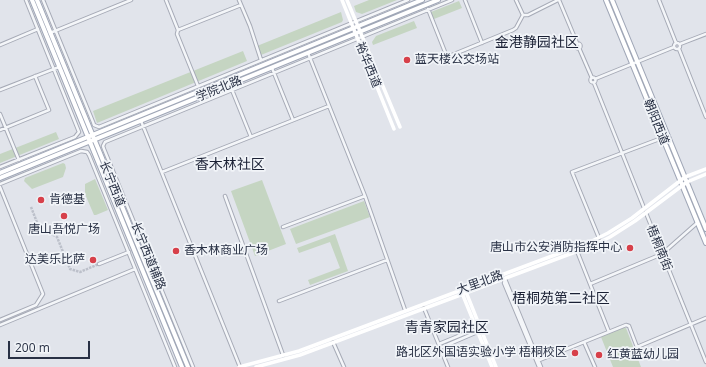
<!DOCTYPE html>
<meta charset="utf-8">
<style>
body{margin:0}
#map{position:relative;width:706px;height:367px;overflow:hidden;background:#e1e4eb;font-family:"Open Sans",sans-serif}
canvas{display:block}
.scale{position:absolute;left:8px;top:341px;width:82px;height:18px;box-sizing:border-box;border:2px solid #283044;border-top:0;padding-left:5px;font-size:12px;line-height:14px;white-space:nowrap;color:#283044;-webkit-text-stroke:3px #f1f4f8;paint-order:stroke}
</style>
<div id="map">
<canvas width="706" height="367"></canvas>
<div class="scale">200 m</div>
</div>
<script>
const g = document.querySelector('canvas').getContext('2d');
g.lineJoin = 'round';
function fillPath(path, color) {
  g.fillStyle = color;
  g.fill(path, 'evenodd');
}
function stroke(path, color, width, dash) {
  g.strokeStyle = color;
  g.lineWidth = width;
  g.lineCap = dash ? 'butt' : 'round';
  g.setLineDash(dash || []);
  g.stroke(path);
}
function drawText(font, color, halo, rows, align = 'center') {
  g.font = font + ' "Open Sans","Noto Sans SC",sans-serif';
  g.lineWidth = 3.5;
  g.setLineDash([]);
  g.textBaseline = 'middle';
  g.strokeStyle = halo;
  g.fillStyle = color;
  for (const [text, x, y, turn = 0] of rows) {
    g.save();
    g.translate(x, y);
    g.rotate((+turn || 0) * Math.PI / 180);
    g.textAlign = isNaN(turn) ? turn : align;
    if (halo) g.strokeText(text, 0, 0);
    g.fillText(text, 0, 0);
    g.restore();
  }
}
fillPath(new Path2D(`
 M369,0H397L362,14L356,12L354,6Z
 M459,1L462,8L434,19L431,12Z
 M341,12L343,20L342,22L261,55L257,46Z
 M414,21L417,28L373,45L372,42L376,36Z
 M243,51L247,61L97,123L93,111Z
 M56,132L59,139L0,163V154Z
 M63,163L65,164L66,168L63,177L32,189L24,181L25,178Z
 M95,179L108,210L96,215H94L85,194V184Z
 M262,180L286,244L255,256L231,191Z
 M364,201L370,217L296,244L290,229Z
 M335,234L348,271L310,285L308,280L340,268L330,242L299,253L297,248Z
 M624,327L626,328L641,367H613L601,337Z`), '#c5d5c2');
stroke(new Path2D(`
 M31,207L40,230C45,234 52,233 57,237L70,269L80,272L99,264`), '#bcc0ca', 2.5, [2.5, 1]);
const street = new Path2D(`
 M43,0L93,122L94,125L99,127L408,0
 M166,0L178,30L241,5
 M239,0L250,26L261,60
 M465,0L482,43
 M516,0L523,15
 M559,0L577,43
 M659,0L676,43
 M428,9L447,57L513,30L516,28L523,15H528L558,0
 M178,30L177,34L198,86
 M50,33L131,0
 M674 46a3 3 0 1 1 6 0a3 3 0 1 1-6 0Z
 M575.5 46a2.5 2.5 0 1 1 5 0a2.5 2.5 0 1 1-5 0Z
 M680,44L706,34
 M0,45L38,29
 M579,48L592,78
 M679,49L706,117
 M308,53L365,196L405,310
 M272,68L293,120
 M590.5 80a2.5 2.5 0 1 1 5 0a2.5 2.5 0 1 1-5 0Z
 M595,79L674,47
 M594,83L644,208
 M230,85L251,137
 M0,90L59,67
 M0,114L19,160
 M141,121L240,367
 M0,130L49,110L35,76
 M0,167L75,137L79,132L26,0
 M162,172L329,106
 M0,184L81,151L87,152L89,155L175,367
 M0,187L43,294L36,305L0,320
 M225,196L283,355
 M646,213L706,362
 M283,227L365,196
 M599,238L572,172L662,138
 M577,251L609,332
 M99,264L129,252
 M505,279L541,367
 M505,279L504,283L539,367
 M590,284L662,254L697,223
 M279,301L387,260
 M424,308L448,367
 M0,325L135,269
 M333,342L344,367
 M584,342L595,367
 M439,344L473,330H477
 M440,348L475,333L477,330
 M537,361L626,325L629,326L637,347L706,318
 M193,367L104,149L103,146L105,142L452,0`);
const primary = new Path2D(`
 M32,0L182,367
 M37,0L188,367
 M606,0L706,243
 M612,0L706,229
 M0,173L422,0
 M0,178L438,0`);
stroke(street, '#a6aab6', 4.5);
stroke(primary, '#a0a7b7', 6);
stroke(street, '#f4f6f9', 2.5);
stroke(new Path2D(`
 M342,0L394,129
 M347,0L400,127
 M466,292L496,367
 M462,293L492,367
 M239,367L299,351L592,241L608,233L632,218L685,177L706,169
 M256,367L300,355L594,245L610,237L635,221L687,182L706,174`), '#fff', 3.5);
stroke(primary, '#fff', 4);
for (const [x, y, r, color] of [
 [407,60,4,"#d7404a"],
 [41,200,4,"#d7404a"],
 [64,216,4,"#d7404a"],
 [630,248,4,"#d7404a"],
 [176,251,4,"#d7404a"],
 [93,260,4,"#d7404a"],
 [575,353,4,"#d7404a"],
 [599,355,4,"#d7404a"]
]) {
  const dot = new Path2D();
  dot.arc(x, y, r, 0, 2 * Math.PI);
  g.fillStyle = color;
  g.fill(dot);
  stroke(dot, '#f1f4f8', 1.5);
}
drawText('12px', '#283044', '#f1f4f8', [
 ["蓝天楼公交场站",415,60],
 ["肯德基",49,200],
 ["唐山吾悦广场",64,230,"center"],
 ["唐山市公安消防指挥中心",622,248,"right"],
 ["香木林商业广场",184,251],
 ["达美乐比萨",85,260,"right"],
 ["路北区外国语实验小学 梧桐校区",567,353,"right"],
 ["红黄蓝幼儿园",607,355]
], 'left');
drawText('12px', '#283044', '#f1f4f8', [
 ["裕华西道",368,65,68],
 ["学院北路",219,89,-22],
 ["朝阳西道",656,122,68],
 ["长宁西道",112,184,68],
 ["梧桐南街",659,248,68],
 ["长宁西道辅路",148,256,68],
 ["大里北路",480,283,-20]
]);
drawText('14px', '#1b2135', '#f1f4f8', [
 ["金港静园社区",537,43],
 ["香木林社区",230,165],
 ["梧桐苑第二社区",561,299],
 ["青青家园社区",447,328]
]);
</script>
